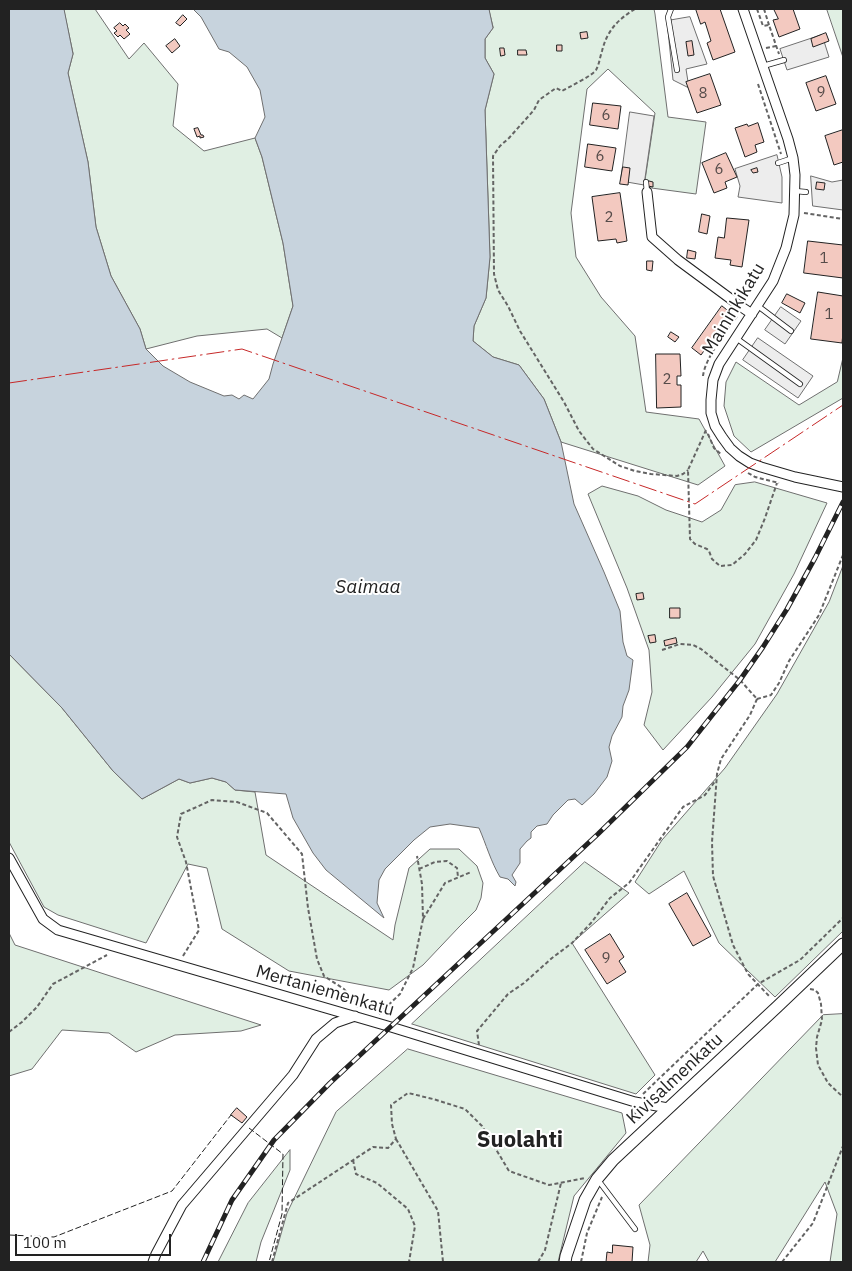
<!DOCTYPE html>
<style>
body{margin:0}
#map{position:relative;width:852px;height:1271px;overflow:hidden;background:#fff;font-family:"IBM Plex Sans",sans-serif}
canvas{display:block}
.frame{position:absolute;inset:0;border:10px solid #222;pointer-events:none}
.scale{position:absolute;left:15px;top:1234px;width:156px;height:22px;box-sizing:border-box;border:2px solid #222;border-top:0;padding-left:6px;font-size:15px;line-height:18px;white-space:nowrap;color:#222;-webkit-text-stroke:4px #fff;paint-order:stroke}
</style>
<div id="map">
<canvas width="852" height="1271"></canvas>
<div class="frame"></div>
<div class="scale">100 m</div>
</div>
<script>
const g = document.querySelector('canvas').getContext('2d');
g.lineJoin = 'round';
function fillPath(path, color) {
  g.fillStyle = color;
  g.fill(path, 'evenodd');
}
function stroke(path, color, width, dash) {
  g.strokeStyle = color;
  g.lineWidth = width;
  g.lineCap = dash ? 'butt' : 'round';
  g.setLineDash(dash || []);
  g.stroke(path);
}
function drawText(font, color, halo, rows, align = 'center') {
  g.font = font + ' "IBM Plex Sans",sans-serif';
  g.lineWidth = 4;
  g.setLineDash([]);
  g.textBaseline = 'middle';
  g.strokeStyle = halo;
  g.fillStyle = color;
  for (const [text, x, y, turn = 0] of rows) {
    g.save();
    g.translate(x, y);
    g.rotate((+turn || 0) * Math.PI / 180);
    g.textAlign = isNaN(turn) ? turn : align;
    if (halo) g.strokeText(text, 0, 0);
    g.fillText(text, 0, 0);
    g.restore();
  }
}
const green = new Path2D(`
 M64,9H95L129,59L144,43L178,84L173,126L204,151L255,138L262,157L283,243L293,306L282,338L267,329L197,336L146,349L140,329L111,276L96,227L88,162L68,73L73,54Z
 M489,9H654L655,14L668,117L706,122L696,194L644,187L655,113L608,69L587,89L571,213L576,257L601,297L635,336L646,412L699,419L725,466L698,485L561,442L544,399L519,365L493,357L473,341L474,326L486,298L490,257L485,110L494,74L485,58V39L493,28Z
 M827,9H843V57Z
 M843,358V398L751,452L734,436L724,406L726,382L736,362L799,405L837,382Z
 M755,482L827,503L794,574L755,644L712,697L663,750L644,725L652,692L649,650L627,588L588,494L602,486L638,496L666,510L702,522L721,510L735,485Z
 M843,566V931L775,997L719,943L684,871L649,894L635,882L662,840L725,768L777,694L829,602Z
 M9,654L62,708L113,771L142,799L179,779L190,783L212,778L226,782L235,790L255,792L266,855L393,940L395,925L409,868L430,849H459L477,866L483,883L481,898L476,910L459,927L423,965L389,990L289,971L222,929L207,868L188,864L146,943L58,915L44,907L9,842Z
 M585,862L629,893L572,943L655,1075L636,1094L412,1024Z
 M9,933L15,945L261,1025L241,1031L175,1035L136,1052L109,1033L62,1030L32,1069L9,1076Z
 M843,1014V1262H830L837,1214L825,1182L775,1262H709L703,1251L696,1262H648L650,1245L639,1205L823,1015Z
 M408,1049L622,1113L626,1133L574,1196L558,1262H273L287,1213L336,1112Z
 M290,1150V1170L261,1242L256,1262H218L248,1203Z`);
fillPath(green, '#e0efe3');
stroke(green, '#6f6f6f', 1);
const parking = new Path2D(`
 M690,17L707,64L686,69L689,88L673,80L667,21Z
 M822,35L829,57L787,70L780,49Z
 M630,112L654,116L644,185L621,181Z
 M777,155L782,177V203L738,197L740,186L735,169Z
 M811,176L832,182L843,180V210L813,206Z
 M781,307L801,321L785,344L765,330Z
 M758,338L813,376L798,398L743,360Z`);
fillPath(parking, '#ededed');
stroke(parking, '#6f6f6f', 1);
const water = new Path2D(`
 M9,9H64L73,54L68,73L88,162L96,227L111,276L140,329L146,349L163,366L190,382L224,396L232,395L239,399L244,395L253,399L269,379L273,364L293,306L283,243L262,157L255,138L265,117L260,90L247,67L229,52L219,49L201,17L193,9H489L493,28L485,39V58L494,74L485,110L490,257L486,298L474,326L473,341L493,357L519,365L544,399L561,442L574,504L604,572L620,611L623,642L627,656L633,660L629,690L623,706L622,717L612,736L609,747L612,761L607,777L594,794L582,805L575,799L568,800L553,815L547,824L537,826L531,832V838L527,841L520,849V863L512,875L516,882L515,886L508,879L500,877C491,862 486,844 479,828L450,824L430,827L414,840L385,869L379,880L377,903L384,918L326,870L313,853L293,818L286,794L235,790L226,782L212,778L190,783L179,779L142,799L113,771L62,708L9,654Z`);
fillPath(water, '#c7d3dd');
stroke(water, '#6f6f6f', 1);
const building = new Path2D(`
 M696,9H720L735,52L713,60L707,43L711,41L705,22L701,24Z
 M774,9H793L800,29L779,37L773,20L778,19Z
 M183,15L187,19L180,26L176,23Z
 M120,23L123,26L125,24L129,28L126,30L130,34L124,39L120,35L118,37L114,33L117,31L114,28Z
 M587,32L588,38L581,39L580,33Z
 M826,33L829,41L813,47L811,39Z
 M175,39L180,46L172,53L166,46Z
 M692,41L694,55L688,56L686,42Z
 M557,45H562V51H557Z
 M500,48H504L505,55L501,56Z
 M518,50H526L527,55H518Z
 M710,74L721,105L697,113L686,82Z
 M826,76L836,104L816,111L806,83Z
 M593,103L621,106L618,129L590,125Z
 M758,123L764,142L755,145L757,152L745,157L735,128L747,124L748,126Z
 M198,128L201,135H203L204,137L200,138V136L197,137L194,129Z
 M843,130V162L834,165L825,136Z
 M588,144L616,148L612,171L585,167Z
 M726,153L737,177L725,182L727,188L714,193L702,163Z
 M623,167L630,168L628,185L620,184Z
 M757,168L758,172L753,173L751,170Z
 M649,181L653,182V187L648,186Z
 M817,182L825,183L824,190L816,189Z
 M620,193L627,241L617,243L616,239L598,241L592,197Z
 M702,214L710,216L707,234L699,232Z
 M727,218L749,220L742,267L730,265L731,260L715,258L718,237L724,238Z
 M808,241L843,245V278L804,273Z
 M688,250L696,252L695,259L687,258Z
 M647,261H653L652,271L647,270Z
 M818,292L843,296V333L842,343L811,339Z
 M787,294L805,303L800,313L782,303Z
 M722,306L731,313L701,355L692,348Z
 M671,332L679,337L675,342L668,337Z
 M656,354H680L681,376H677V385H681V407L657,408Z
 M643,593L644,599L637,600L636,594Z
 M670,608H680V618H670Z
 M655,635L656,642L650,643L648,636Z
 M676,638L677,643L665,646L664,641Z
 M687,893L711,936L693,946L669,904Z
 M610,934L624,957L619,961L626,972L607,984L585,950Z
 M237,1108L247,1117L242,1123L231,1115Z
 M613,1245L633,1247L632,1262H606L607,1252L612,1253Z`);
fillPath(building, '#f3c9c0');
stroke(building, '#222', 1);
const service = new Path2D(`
 M671,9L668,17L677,70
 M763,66L784,60
 M778,163L793,158
 M646,182L647,192
 M795,191L806,192
 M758,306L791,331
 M736,338L800,384
 M598,1180L635,1229`);
const minor = new Path2D(`
 M743,9L788,139L793,158L795,175L794,215L786,248L773,281L719,364L713,380L711,400V413L715,426L722,437L730,448L739,456L750,463L761,467L795,477L843,487
 M647,192L652,237L678,260L743,308L752,314
 M9,858L43,919L58,930L391,1027L635,1102L668,1108
 M153,1262L156,1254L182,1205L293,1075L316,1039L335,1023L355,1016`);
const tertiary = new Path2D(`
 M565,1262L566,1256L585,1200L597,1179L613,1160L778,1006L843,944`);
stroke(service, '#222', 6);
stroke(minor, '#222', 11);
stroke(tertiary, '#222', 13);
stroke(new Path2D(`
 M635,9C617,20 607,31 602,51C600,57 599,65 596,70C592,76 569,87 562,91L556,88L539,100L534,110L509,138L500,146L493,156L494,274L498,290L508,306L520,331L564,402L579,431L593,449L620,466L635,471L651,474L677,476L683,474L688,470
 M757,9L763,26L769,25L779,54
 M764,9L769,25
 M766,48L776,46
 M758,84L781,154
 M804,213L843,219
 M703,376C705,358 727,330 738,315
 M706,430L688,470L690,539L695,544L707,549L709,551L712,559L720,566L732,565L745,554L756,540L765,518L777,483
 M708,434L714,448L722,455
 M748,473L755,477L779,483
 M662,650L680,644L693,645L701,649L740,680L757,699
 M757,699L750,715L721,759L717,774L712,842L713,876L733,945L748,974L770,997
 M757,699L771,695L779,683L789,661L819,615L843,555
 M419,869L435,862L447,861L457,868L458,877
 M423,919L445,883L471,872
 M183,956L199,930L186,862L177,837L181,814L212,800L237,802L267,813L302,854L308,908L317,959L324,976L344,989L358,1007
 M810,989L815,990L818,993L821,1004L822,1020L817,1037L816,1048L818,1065L828,1083L843,1097
 M379,1014L400,994L413,968L423,919L422,884L417,856
 M9,1032L22,1022L37,1007L53,984L107,955
 M479,1045L477,1031L508,994L524,983L552,958L572,943L591,923L610,898L629,883L683,807L705,795L716,780
 M643,1094L758,984L800,960L843,918
 M633,1112L638,1117L639,1122
 M396,1139L438,1211L443,1262
 M353,1160L356,1174L377,1183L408,1209L415,1226L409,1262
 M272,1262L288,1203L373,1147L388,1148L396,1139L392,1124L391,1105L408,1093L433,1099L465,1109L482,1126L509,1171L549,1185L585,1178
 M538,1262L545,1250L561,1183
 M581,1262L587,1233L602,1197
 M782,1262L813,1223L843,1146`), '#646464', 2, [4, 2.5]);
stroke(service, '#fff', 4.5);
stroke(minor, '#fff', 9);
stroke(tertiary, '#fff', 11);
const rail = new Path2D(`
 M203,1262L232,1200L274,1140L330,1083L598,834L687,747L740,680L763,647L787,609L815,558L843,502`);
stroke(rail, '#222', 5);
stroke(rail, '#fff', 3, [9]);
stroke(new Path2D(`
 M249,1128L283,1154L282,1214L269,1262
 M9,1235L54,1237L172,1191L231,1115L233,1116`), '#222', 1, [6, 2.5]);
stroke(new Path2D(`
 M9,383L242,349L695,504L843,405`), '#c62828', 1, [18, 4, 2.5, 4]);
drawText('15px', '#564c4a', null, [
 ["9",821,93],
 ["8",703,94],
 ["6",606,116],
 ["6",600,157],
 ["6",719,170],
 ["2",609,218],
 ["1",824,259],
 ["1",829,315],
 ["2",667,380],
 ["9",606,959]
]);
drawText('18px', '#222', '#fff', [
 ["Maininkikatu",734,309,-59],
 ["Mertaniemenkatu",325,991,16],
 ["Kivisalmenkatu",675,1079,-43]
]);
drawText('italic 19px', '#222', '#fff', [
 ["Saimaa",368,588]
]);
drawText('bold 22px', '#222', '#fff', [
 ["Suolahti",520,1141]
]);
</script>
